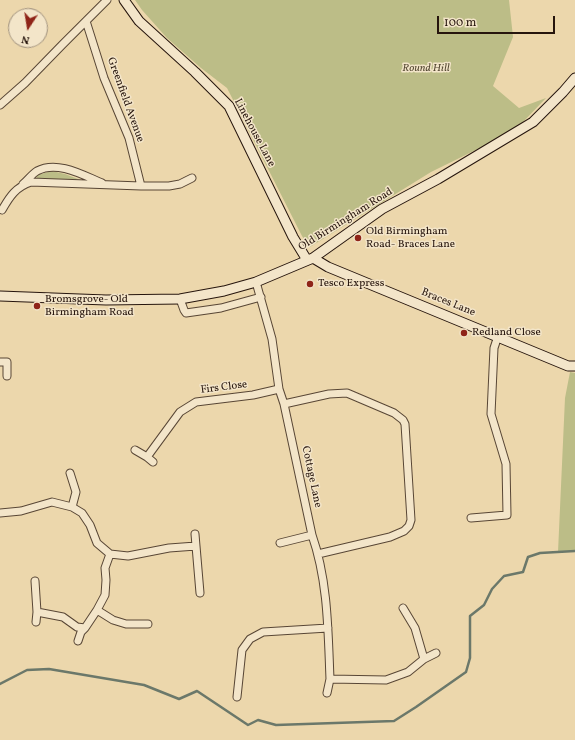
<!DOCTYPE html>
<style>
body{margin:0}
#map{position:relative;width:575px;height:740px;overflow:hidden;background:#ecd7ac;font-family:Vollkorn,serif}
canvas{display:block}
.north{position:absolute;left:8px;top:8px;width:40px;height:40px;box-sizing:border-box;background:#f3e5c9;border:1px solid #a1927e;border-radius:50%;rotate:192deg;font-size:11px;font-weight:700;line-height:16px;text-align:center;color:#26150d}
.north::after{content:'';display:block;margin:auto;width:14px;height:18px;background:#8f2418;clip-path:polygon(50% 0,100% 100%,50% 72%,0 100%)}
.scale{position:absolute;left:437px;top:16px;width:118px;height:18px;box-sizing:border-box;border:2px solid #26150d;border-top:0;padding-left:5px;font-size:12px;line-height:14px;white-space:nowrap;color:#26150d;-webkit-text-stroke:3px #f3e5c9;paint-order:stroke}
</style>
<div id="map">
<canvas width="575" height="740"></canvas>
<div class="north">N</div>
<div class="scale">100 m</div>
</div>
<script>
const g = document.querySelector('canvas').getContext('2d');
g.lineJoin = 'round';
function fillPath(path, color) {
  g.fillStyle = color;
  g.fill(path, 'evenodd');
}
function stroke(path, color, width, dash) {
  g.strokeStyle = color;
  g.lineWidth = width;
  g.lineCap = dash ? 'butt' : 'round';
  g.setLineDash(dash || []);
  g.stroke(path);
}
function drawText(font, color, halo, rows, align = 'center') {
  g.font = font + ' Vollkorn,serif';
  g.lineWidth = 3;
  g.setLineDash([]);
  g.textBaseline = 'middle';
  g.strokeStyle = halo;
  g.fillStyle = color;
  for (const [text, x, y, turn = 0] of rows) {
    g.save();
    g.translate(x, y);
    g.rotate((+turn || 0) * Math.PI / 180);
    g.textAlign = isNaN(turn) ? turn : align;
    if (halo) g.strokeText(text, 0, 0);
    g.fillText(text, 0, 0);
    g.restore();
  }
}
fillPath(new Path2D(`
 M135,0H509L513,37L493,86L519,108L546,98L523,122L492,142L431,172L310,247L302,236L227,88L201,68L167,38L142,10Z
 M52,171L65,174L83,181L36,180L37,175Z
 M570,372L575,373V551L558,552L565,398Z`), '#bcbd87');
stroke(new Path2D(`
 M0,684L27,670L49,669L144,685L179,699L197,691L248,725L258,720L276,725L394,721L416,707L466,672L470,658V616L484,605L492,589L504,576L523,572L528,557L540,553L575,551`), '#6b786a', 2.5);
const street = new Path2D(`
 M0,105L25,83L62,45L107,0
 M23,184C28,180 32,174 37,171C57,160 83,175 102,183
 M141,186H169L180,184L192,178
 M2,210C10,196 16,187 31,182L141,186L129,138L104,78L86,21
 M256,282L272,339L279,389L284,404L312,535C328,581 328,630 330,679L327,693
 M180,299L184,310L186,313L221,308L261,297
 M0,362H7V376
 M284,404L329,394L347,393L394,413L403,420L405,424L411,520L409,526L404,531L390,537L318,554
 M135,450L147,457L153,462
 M147,457L180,412L196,402L253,395L279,389
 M70,473L76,492L72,507
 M0,513L21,511L52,502L72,507L82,513L90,525L97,543L110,554L128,556L169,548L196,546L200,593
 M471,518L507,515L506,464L491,414L494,348L498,336
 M195,534L196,546
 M280,543L312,535
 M110,554L105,568L106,580L105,595L97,610L113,620L126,624H148
 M35,581L37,612L63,617L77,627L85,628L97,610
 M403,608L415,628L424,659
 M36,622L37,612
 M78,641L81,632L85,628
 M330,679L386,680L408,672L424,659L436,653
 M237,697L242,650L250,639L263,632L328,628`);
const secondary = new Path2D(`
 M124,0L139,21L195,72L229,106L293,237L307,260
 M313,258L328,267L568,366H575
 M0,296L106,300L180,299L224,291L256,282L313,258L382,209L438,179L533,122L563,92L575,78`);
stroke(street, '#584635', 9);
stroke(secondary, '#26150d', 11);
stroke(street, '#f3e5c9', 7);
stroke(secondary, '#f3e5c9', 9);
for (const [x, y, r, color] of [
 [358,238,4,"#8f2418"],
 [310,284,4,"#8f2418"],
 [37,306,4,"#8f2418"],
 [464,333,4,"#8f2418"]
]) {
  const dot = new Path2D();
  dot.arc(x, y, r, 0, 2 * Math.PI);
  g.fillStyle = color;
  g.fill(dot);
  stroke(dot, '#f3e5c9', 1.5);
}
drawText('italic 11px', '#534732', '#f3e5c9', [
 ["Round Hill",426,69]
]);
drawText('11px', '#26150d', '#f3e5c9', [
 ["Greenfield Avenue",125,100,70],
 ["Linehouse Lane",254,133,62],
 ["Old Birmingham Road",346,220,-32],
 ["Braces Lane",448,303,22],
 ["Firs Close",224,388,-7],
 ["Cottage Lane",311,477,78]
]);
drawText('11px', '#26150d', '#f3e5c9', [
 ["Old Birmingham",366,232],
 ["Road- Braces Lane",366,245],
 ["Tesco Express",318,284],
 ["Bromsgrove- Old",45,300],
 ["Birmingham Road",45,313],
 ["Redland Close",472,333]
], 'left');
</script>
